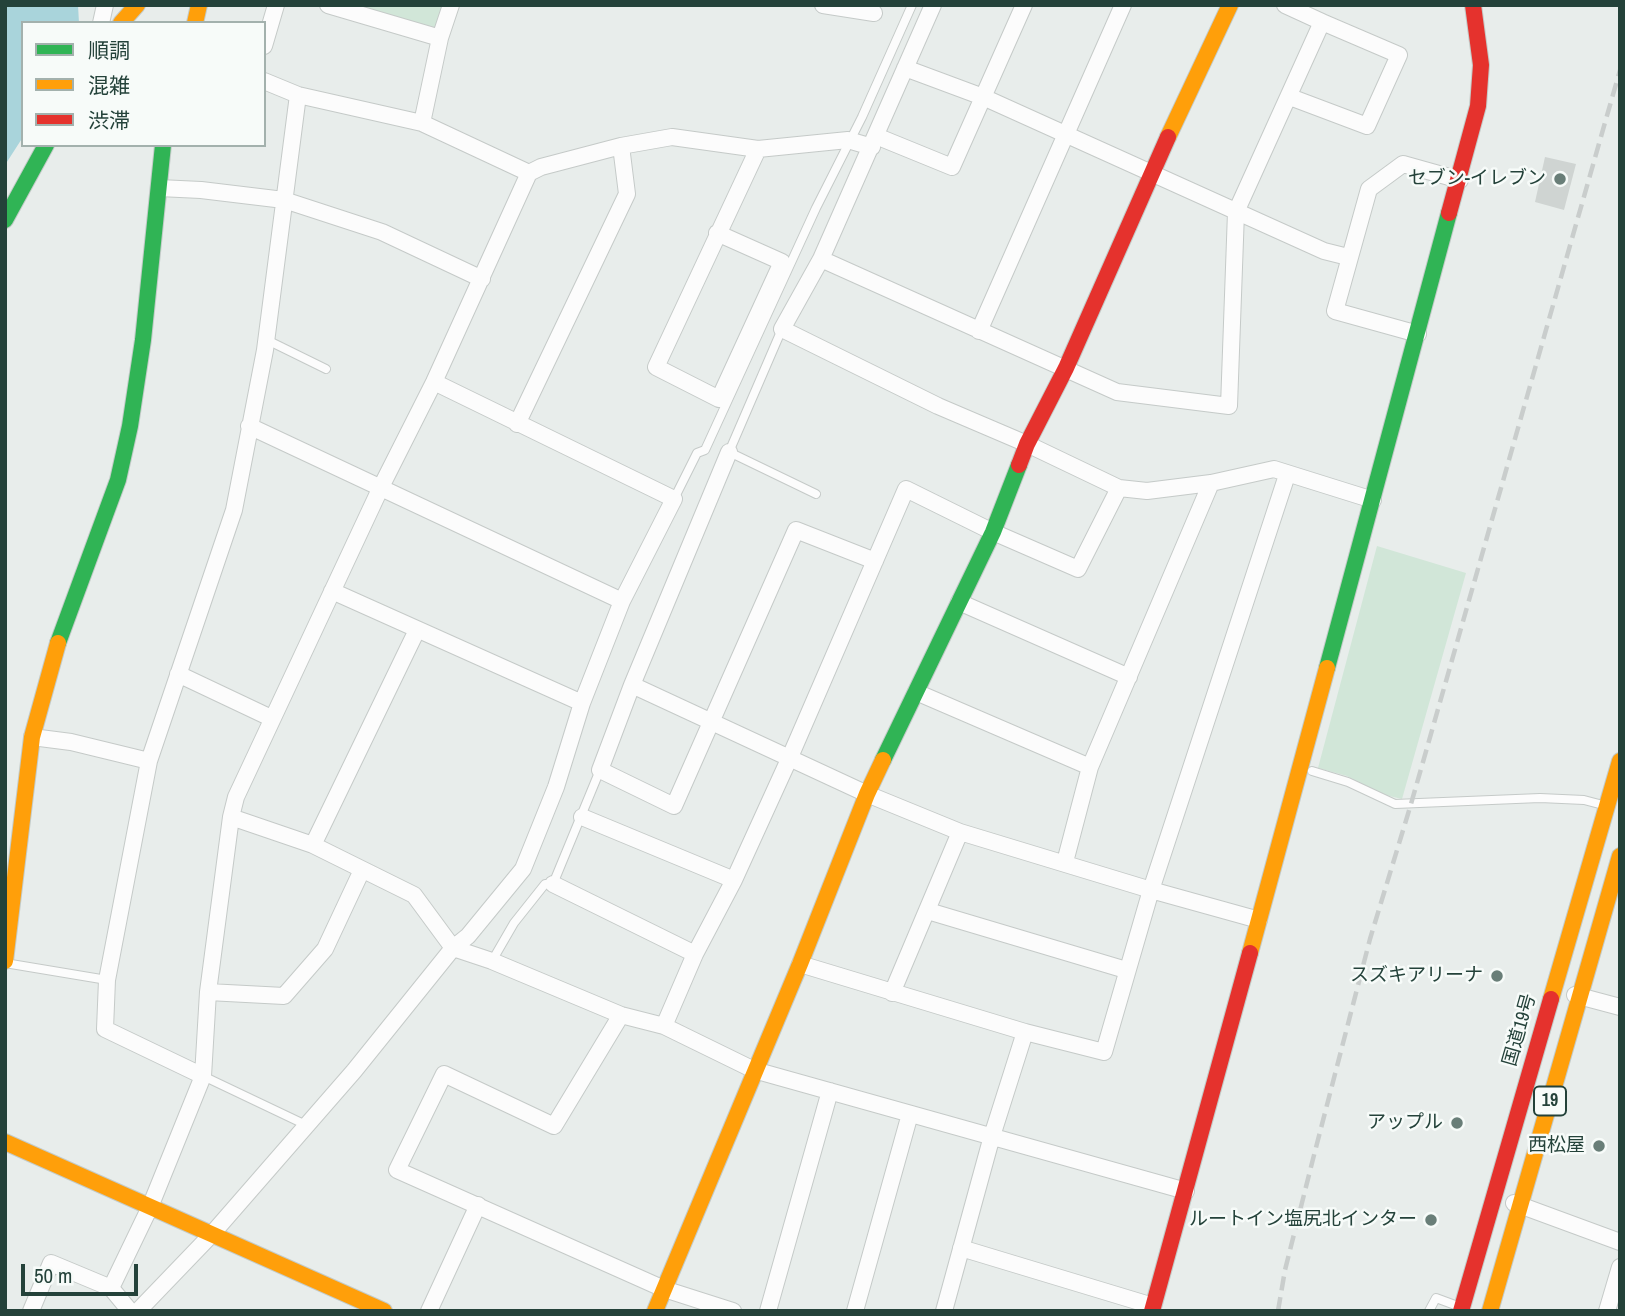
<!DOCTYPE html>
<meta charset="utf-8">
<style>
body{margin:0}
#map{position:relative;width:1625px;height:1316px;overflow:hidden;background:#e8edeb;font-family:"Archivo Narrow","Noto Sans JP",sans-serif}
canvas{display:block}
.frame{position:absolute;inset:0;border:7px solid #24423a;pointer-events:none}
.legend{position:absolute;left:21px;top:21px;width:245px;height:126px;box-sizing:border-box;background:#f7fbf9;border:2px solid #a3b1ad;margin:0;padding:9px 12px;list-style:none;font-size:21px;color:#24423a}
.legend li{display:flex;align-items:center;gap:14px;height:35px}
.legend b{width:35px;border:2px solid #a3b1ad}
.scale{position:absolute;left:21px;top:1264px;width:117px;height:32px;box-sizing:border-box;border:4px solid #24423a;border-top:0;padding-left:9px;font-size:21px;line-height:24px;white-space:nowrap;color:#24423a;-webkit-text-stroke:5px #f7fbf9;paint-order:stroke}
</style>
<div id="map">
<canvas width="1625" height="1316"></canvas>
<div class="frame"></div>
<ul class="legend">
<li><b style="height:9px;background:#30b455"></b>順調</li>
<li><b style="height:9px;background:#ff9f0a"></b>混雑</li>
<li><b style="height:9px;background:#e5322d"></b>渋滞</li>
</ul>
<div class="scale">50 m</div>
</div>
<script>
const g = document.querySelector('canvas').getContext('2d');
g.lineJoin = 'round';
function fillPath(path, color) {
  g.fillStyle = color;
  g.fill(path, 'evenodd');
}
function stroke(path, color, width, dash) {
  g.strokeStyle = color;
  g.lineWidth = width;
  g.lineCap = dash ? 'butt' : 'round';
  g.setLineDash(dash || []);
  g.stroke(path);
}
function drawText(font, color, halo, rows, align = 'center') {
  g.font = font + ' "Archivo Narrow","Noto Sans JP",sans-serif';
  g.lineWidth = 5;
  g.setLineDash([]);
  g.textBaseline = 'middle';
  g.strokeStyle = halo;
  g.fillStyle = color;
  for (const [text, x, y, turn = 0] of rows) {
    g.save();
    g.translate(x, y);
    g.rotate((+turn || 0) * Math.PI / 180);
    g.textAlign = isNaN(turn) ? turn : align;
    if (halo) g.strokeText(text, 0, 0);
    g.fillText(text, 0, 0);
    g.restore();
  }
}
fillPath(new Path2D(`
 M341,5H458L440,32Z
 M1377,546L1466,573L1402,799L1381,794L1347,776L1318,768Z`), '#d1e6d8');
fillPath(new Path2D(`
 M5,5H78L79,23H23V137L5,165Z`), '#a9d4db');
fillPath(new Path2D(`
 M1545,157L1576,164L1564,210L1535,202Z`), '#cfd4d2');
const lane = new Path2D(`
 M782,329L729,452L816,494
 M267,340L326,369
 M674,499L697,453L705,450L816,208L862,117L912,5
 M1312,771L1348,782L1395,804L1540,798L1584,800L1603,805
 M492,961L514,923L545,884H553L600,770
 M5,963L107,980
 M203,1076L306,1125
 M1429,1311L1436,1298L1455,1305`);
const street = new Path2D(`
 M328,5L440,38L422,123
 M823,5L874,13
 M933,5L821,259L782,329L938,406L1027,444L1119,488L1147,491L1211,483L1274,469L1373,500
 M101,23L105,5
 M440,38L451,5
 M264,46L276,5
 M905,68L983,97L1324,251L1348,257
 M264,81L298,95L422,123L529,173
 M1290,97L1367,126L1399,55L1322,22
 M876,136L952,167L1024,5
 M159,188L201,190L284,200L382,232L482,279
 M717,233L782,262L719,399L656,367L758,149
 M821,259L1117,392L1229,406L1236,212L1322,22L1285,5
 M979,331L1123,5
 M1418,334L1335,311L1369,189L1403,164L1460,180
 M517,424L627,194L621,146
 M249,426L622,601
 M729,452L632,685L600,770L674,806L796,530L875,561
 M332,591L582,703
 M959,602L1129,677
 M178,674L271,718
 M632,685L867,794L960,832L1151,890L1259,920
 M916,692L1090,767
 M32,737L71,742L149,761
 M231,817L313,845L414,895L453,948L492,961L621,1015L664,1026L754,1070L1186,1191
 M582,817L734,880
 M313,845L417,630
 M1065,862L1090,767L1211,483
 M553,884L695,954
 M928,911L1126,970
 M800,964L1025,1032L1104,1052L1151,890L1287,475
 M208,992L284,996L325,949L362,870
 M892,993L960,832
 M1575,995L1620,1007
 M621,1015L554,1126L444,1074L397,1170L664,1289L733,1311
 M664,1026L695,954L734,880L790,757L906,489L993,532L1078,569L1119,488
 M203,1076L105,1029L107,980L149,761L234,510L265,350L298,95
 M1514,1203L1620,1242
 M961,1248L1153,1306
 M111,1288L130,1311
 M31,1311L51,1263L111,1288L150,1207L203,1076L208,992L231,817L236,797L381,487L434,382L529,173L541,167L621,146L672,137L758,149L848,140L872,147
 M138,1311L212,1234L354,1071L453,948L468,936L523,869L556,787L582,703L622,601L674,499L434,382
 M429,1311L478,1205
 M768,1311L830,1091
 M855,1311L910,1114
 M944,1311L992,1136L1025,1032
 M1607,1311L1620,1267`);
const fast = new Path2D(`
 M5,220L46,145
 M58,643L118,480L130,426L143,340L163,145
 M1327,668L1449,213
 M883,760L993,532L1019,465`);
const slow = new Path2D(`
 M121,23L137,5
 M195,23L199,5
 M1168,137L1230,5
 M1250,953L1327,668
 M5,961L32,737L58,643
 M1551,999L1620,761
 M5,1142L384,1311
 M655,1311L800,964L867,794L883,760
 M1490,1311L1620,856`);
const jam = new Path2D(`
 M1449,213L1478,106L1481,65L1473,5
 M1019,465L1027,444L1066,368L1168,137
 M1152,1311L1250,953
 M1461,1311L1551,999`);
stroke(lane, '#c5cac8', 10);
stroke(street, '#c5cac8', 18);
stroke(fast, '#c3cbc8', 18);
stroke(slow, '#c3cbc8', 18);
stroke(jam, '#c3cbc8', 18);
stroke(lane, '#fcfcfc', 8);
stroke(street, '#fcfcfc', 16);
stroke(fast, '#30b455', 16);
stroke(slow, '#ff9f0a', 16);
stroke(jam, '#e5322d', 16);
stroke(new Path2D(`
 M1278,1311L1285,1270L1313,1159L1370,939L1411,804L1620,70`), '#c9cdcc', 4.5, [14, 7]);
for (const [x, y, r, color] of [
 [1560,179,7,"#697e78"],
 [1497,976,7,"#697e78"],
 [1457,1123,7,"#697e78"],
 [1599,1146,7,"#697e78"],
 [1431,1220,7,"#697e78"]
]) {
  const dot = new Path2D();
  dot.arc(x, y, r, 0, 2 * Math.PI);
  g.fillStyle = color;
  g.fill(dot);
  stroke(dot, '#f7fbf9', 2.5);
}
for (const [x, y, w] of [
 [1550,1101,32]
]) {
  const box = new Path2D();
  box.roundRect(x - w / 2, y - 14.5, w, 29, 5);
  g.fillStyle = '#f7fbf9';
  g.fill(box);
  stroke(box, '#24423a', 2);
}
drawText('bold 18px', '#24423a', null, [
 ["19",1550,1101]
]);
drawText('19px', '#24423a', '#f7fbf9', [
 ["セブン-イレブン",1546,179],
 ["スズキアリーナ",1483,976],
 ["アップル",1443,1123],
 ["西松屋",1585,1146],
 ["ルートイン塩尻北インター",1417,1220]
], 'right');
drawText('19px', '#24423a', '#f7fbf9', [
 ["国道19号",1520,1030,-74]
]);
</script>
